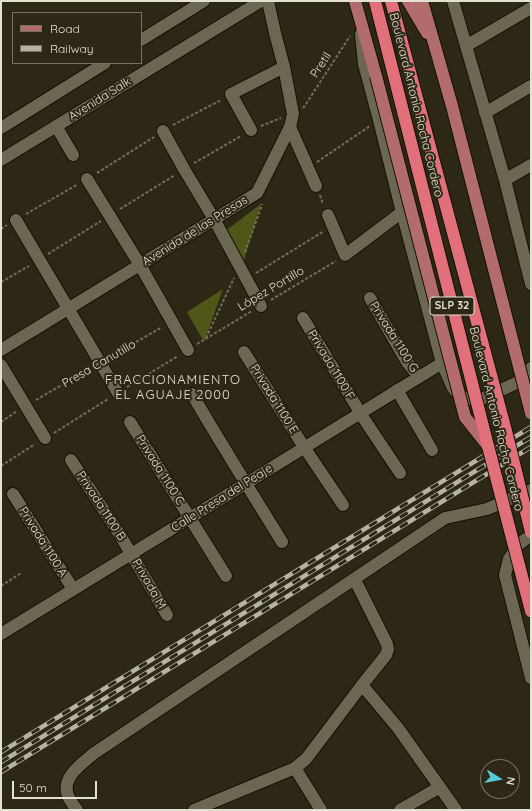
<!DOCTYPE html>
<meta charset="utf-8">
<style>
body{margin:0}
#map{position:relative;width:532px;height:811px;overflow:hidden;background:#2d2815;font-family:Quicksand,sans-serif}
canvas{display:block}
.frame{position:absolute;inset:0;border:2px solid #e3e0d4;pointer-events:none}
.legend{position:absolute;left:12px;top:12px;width:130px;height:52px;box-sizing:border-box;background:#2d2815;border:1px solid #767261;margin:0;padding:5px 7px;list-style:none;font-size:12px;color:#e3e0d4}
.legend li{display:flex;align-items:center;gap:8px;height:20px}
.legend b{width:20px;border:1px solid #767261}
.north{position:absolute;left:480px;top:759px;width:40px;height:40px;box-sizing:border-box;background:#2d2815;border:1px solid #767261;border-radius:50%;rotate:101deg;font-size:11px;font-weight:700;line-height:16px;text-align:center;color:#e3e0d4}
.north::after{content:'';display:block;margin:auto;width:14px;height:18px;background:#53cbda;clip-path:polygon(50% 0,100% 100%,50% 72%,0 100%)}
.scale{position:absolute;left:12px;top:781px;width:85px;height:18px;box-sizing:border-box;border:2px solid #e3e0d4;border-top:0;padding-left:5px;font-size:12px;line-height:14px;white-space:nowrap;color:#e3e0d4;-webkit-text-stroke:3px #2d2815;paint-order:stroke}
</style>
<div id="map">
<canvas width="532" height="811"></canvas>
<div class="frame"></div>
<ul class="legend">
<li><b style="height:5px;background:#b26c6b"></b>Road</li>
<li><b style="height:5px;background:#b6b3a5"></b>Railway</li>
</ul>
<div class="north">N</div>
<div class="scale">50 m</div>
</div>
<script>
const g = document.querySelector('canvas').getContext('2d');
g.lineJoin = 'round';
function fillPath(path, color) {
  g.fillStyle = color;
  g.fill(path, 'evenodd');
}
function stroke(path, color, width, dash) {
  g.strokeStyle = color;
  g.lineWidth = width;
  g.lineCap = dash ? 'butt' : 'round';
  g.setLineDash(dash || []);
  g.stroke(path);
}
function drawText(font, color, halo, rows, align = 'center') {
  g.font = font + ' Quicksand,sans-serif';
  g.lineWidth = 4;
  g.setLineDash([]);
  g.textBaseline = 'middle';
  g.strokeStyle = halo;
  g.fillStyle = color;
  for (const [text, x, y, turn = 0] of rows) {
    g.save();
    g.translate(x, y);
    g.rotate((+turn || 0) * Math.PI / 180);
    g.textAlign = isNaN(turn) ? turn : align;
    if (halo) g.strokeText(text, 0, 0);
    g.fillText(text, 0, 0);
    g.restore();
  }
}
fillPath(new Path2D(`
 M261,204L244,260L224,232Z
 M223,289L204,342L187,312Z`), '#505617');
const minor = new Path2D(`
 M453,1L505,180L531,284
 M361,34L364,64L379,120L402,212L442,363L453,388L456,392L465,398L471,399H478L484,398L529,377L531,368
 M141,40L204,1
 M466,46L531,8
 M485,113L531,86
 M56,126L73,155
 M290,127L316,186
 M1,128L105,63
 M251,130L231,94L284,67
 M163,131L184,169L214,219L261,306
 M1,160L261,1
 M87,179L140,265L188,350
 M505,180L531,165
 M328,215L345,255L402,212
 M16,220L118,393
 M370,298L407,362L419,377
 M303,318L364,419L400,473
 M1,350L257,193L290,127L293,114L284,67L275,33L268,1
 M244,352L304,447L343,505
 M1,365L45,438
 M397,390L432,450
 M192,394C221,444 252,493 282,542
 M130,422L226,576
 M71,460L120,535L167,615
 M13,494L73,589
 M531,535L518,545L509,559L505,575L531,678
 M1,634L442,363
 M362,685L398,728L456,810
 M295,768L321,810
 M77,810C74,806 70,801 68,796C61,777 81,765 93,754L445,518L487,509L531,490
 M194,810L295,768L306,759L362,685L386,655L388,649L387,644L355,580
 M400,810L440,787`);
const major = new Path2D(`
 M355,1L376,76
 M408,1L427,33
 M422,1L452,106`);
stroke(minor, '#151102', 14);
stroke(major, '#151102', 14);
stroke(new Path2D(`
 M303,108L304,107L350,36
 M173,125L221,100
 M261,126L281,118
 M317,162L370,126
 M194,163L241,136
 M97,173L154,137
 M320,195L323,204
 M120,209L175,175
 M26,214L78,184
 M1,229L7,225
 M245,252L262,205V204
 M48,254L101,221
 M256,273L324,231
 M1,282L29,266
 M271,300L336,261
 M206,338L234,278
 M197,344L252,311
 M110,357L162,327
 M127,387L178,356
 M36,400L91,368
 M1,422L17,411
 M54,433L108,399
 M1,466L35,444
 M1,586L21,573`), '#736e5e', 2, [3, 2]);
stroke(minor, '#6c6752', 12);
stroke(major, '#b26c6b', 12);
const rail = new Path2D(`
 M1,752L531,427
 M1,762L531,437
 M1,772L531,447`);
stroke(rail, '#b6b3a5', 4.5);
stroke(rail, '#2d2815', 3, [9]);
const majorBridge = new Path2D(`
 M376,76L465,417L488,446
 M452,106L531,413`);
const highwayBridge = new Path2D(`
 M375,1L488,446L531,611
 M391,1L505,427L531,532`);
stroke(majorBridge, '#151102', 14, []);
stroke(highwayBridge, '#151102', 14, []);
stroke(majorBridge, '#b26c6b', 12);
stroke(highwayBridge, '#e1707b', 12);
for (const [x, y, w] of [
 [452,306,44]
]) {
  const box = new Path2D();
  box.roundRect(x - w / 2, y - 9, w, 18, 3);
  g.fillStyle = '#2d2815';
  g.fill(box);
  stroke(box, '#e3e0d4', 1);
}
drawText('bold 11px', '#e3e0d4', null, [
 ["SLP 32",452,306]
]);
drawText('12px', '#e3e0d4', '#2d2815', [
 ["Pretil",321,65,-57],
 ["Avenida Salk",100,99,-32],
 ["Boulevard Antonio Rocha Cordero",416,105,76],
 ["Avenida de las Presas",195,231,-32],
 ["López Portillo",271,289,-31],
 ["Privada 1100 G",394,337,58],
 ["Presa Canutillo",99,364,-30],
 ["Privada 1100 F",331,365,59],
 ["Privada 1100 E",274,399,58],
 ["Boulevard Antonio Rocha Cordero",496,419,76],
 ["Privada 1100 C",160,470,58],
 ["Calle Presa del Peaje",222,498,-32],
 ["Privada 1100 B",101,506,57],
 ["Privada 1100 A",43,542,58],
 ["Privada M",149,584,60]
]);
g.letterSpacing = '1px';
drawText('13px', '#e3e0d4', '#2d2815', [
 ["FRACCIONAMIENTO",173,380],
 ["EL AGUAJE 2000",173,395]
]);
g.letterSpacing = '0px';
</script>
